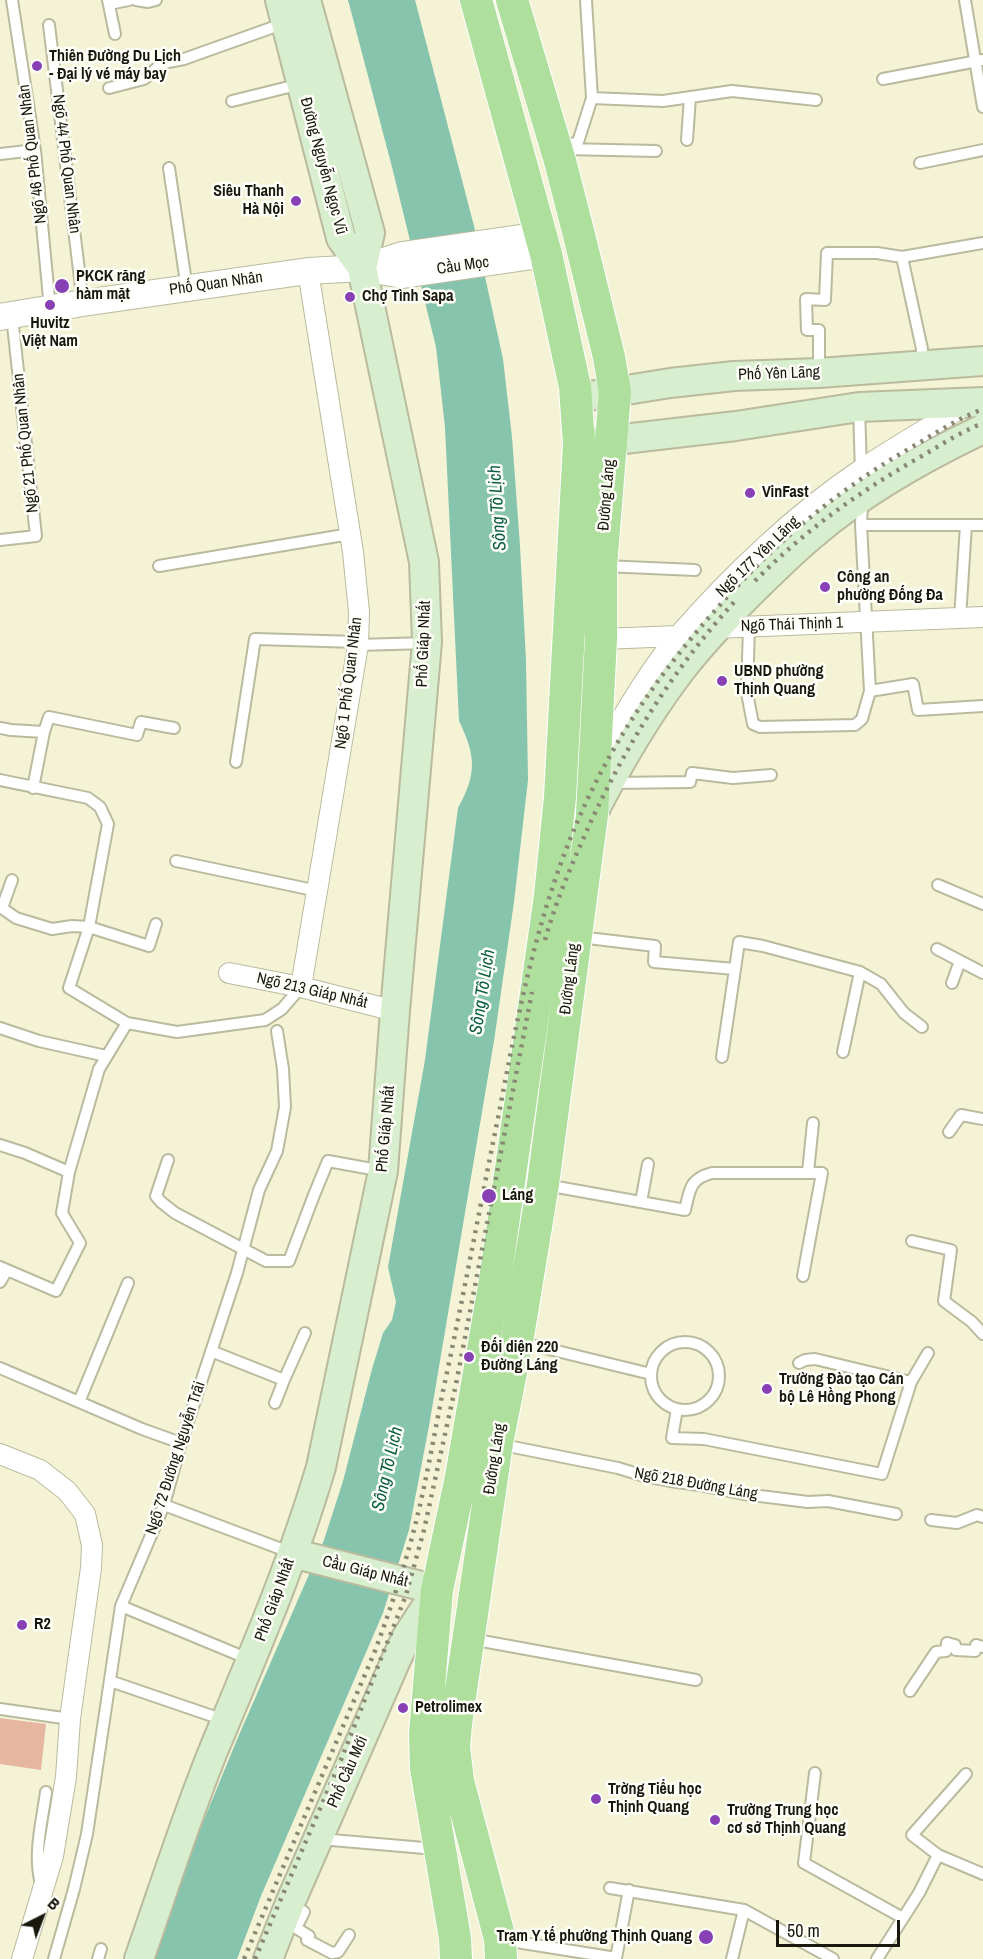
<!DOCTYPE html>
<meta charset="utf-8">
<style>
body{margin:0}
#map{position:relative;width:983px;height:1959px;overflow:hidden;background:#f4f3d6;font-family:"Archivo Narrow",sans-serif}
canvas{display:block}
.north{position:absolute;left:12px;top:1887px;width:60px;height:60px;-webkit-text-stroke:4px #fffff9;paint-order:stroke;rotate:42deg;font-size:16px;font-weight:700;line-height:24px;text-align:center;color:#18180e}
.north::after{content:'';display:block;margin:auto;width:21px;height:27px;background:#18180e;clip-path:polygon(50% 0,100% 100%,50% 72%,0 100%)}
.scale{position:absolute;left:776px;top:1920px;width:124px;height:27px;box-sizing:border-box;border:3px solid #18180e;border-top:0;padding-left:8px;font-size:18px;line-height:21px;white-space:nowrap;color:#18180e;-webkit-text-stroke:4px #fffff9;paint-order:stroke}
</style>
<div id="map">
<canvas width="983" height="1959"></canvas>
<div class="north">B</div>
<div class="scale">50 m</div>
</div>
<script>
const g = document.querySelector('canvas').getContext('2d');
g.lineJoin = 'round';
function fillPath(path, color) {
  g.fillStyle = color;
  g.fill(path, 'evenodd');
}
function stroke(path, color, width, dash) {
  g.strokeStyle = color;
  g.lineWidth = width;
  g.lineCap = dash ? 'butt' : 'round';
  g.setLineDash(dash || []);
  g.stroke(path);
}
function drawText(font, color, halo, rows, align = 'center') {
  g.font = font + ' "Archivo Narrow",sans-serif';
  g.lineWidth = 5;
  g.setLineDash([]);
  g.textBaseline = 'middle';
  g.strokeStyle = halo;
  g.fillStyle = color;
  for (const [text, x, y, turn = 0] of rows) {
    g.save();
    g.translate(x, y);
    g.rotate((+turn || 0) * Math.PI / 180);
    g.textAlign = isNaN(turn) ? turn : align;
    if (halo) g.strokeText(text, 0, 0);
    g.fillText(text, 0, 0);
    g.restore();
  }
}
fillPath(new Path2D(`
 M0,1718L46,1724L41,1770L0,1764Z`), '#e6b6a1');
fillPath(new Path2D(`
 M348,0H415L474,226L503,359L512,437L520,546L526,661L528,780L514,902L494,1041L429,1426L409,1530L383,1613L261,1896L237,1959H153L187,1861L236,1742L324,1540L343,1481L372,1369L383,1333L392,1320L396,1302L388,1267L425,1060L458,808C477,774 476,756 459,721L445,427L436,347L392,167Z`), '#86c4ad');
const service = new Path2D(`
 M12,0L35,150L50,309
 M108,0L115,34
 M136,0L148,2L156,0
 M965,0L983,107
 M109,4L129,0
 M49,25L83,303
 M883,79L983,60
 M109,88L144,79L163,63L184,59L285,23
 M592,98L663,101L732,91L816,100
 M232,101L301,84
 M687,140L690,97
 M559,148L578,142L592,98L586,0
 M565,149L656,151
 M0,154L35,150
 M920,163L983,150
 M169,168L187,289
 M902,257L983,243
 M819,373V330H807L806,299L825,300L827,253H877L902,257L922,349V366
 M859,407L861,472
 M861,525H983
 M0,540L36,536L12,316
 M159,566L350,534
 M604,566L695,570
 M960,618L966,525
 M749,627L747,693L753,724L760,727L855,725L862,719L870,691L861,525L862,503
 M358,645L427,643
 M870,691L913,684L918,710L983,706
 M0,728L11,730L44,732
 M236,762L255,639L358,642
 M0,780L88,798L100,807L108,824L89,927L69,988L127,1023L177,1032L265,1020L282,1009L301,987
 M612,783L690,782L692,773L733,778L771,775
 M33,788L44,732L49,717L137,735L141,722L174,728
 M176,861L318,891
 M12,880L2,908L16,918L52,929L72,926L89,927L149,946L156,924
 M938,885L983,904
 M579,937L655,946L654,962L735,969L739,942L763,946L860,972L881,984L904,1013L922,1027
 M937,949L983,973
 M952,983L960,961
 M0,1028L39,1041L106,1056
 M843,1052L860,972
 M722,1057L735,969
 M949,1132L961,1115L983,1119
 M0,1145L25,1153L69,1172L99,1069L127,1023
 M168,1160L156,1196L161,1202L175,1213L266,1261H289L314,1195L328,1161L383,1171
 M808,1172L813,1123
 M546,1185L685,1210C690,1190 689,1179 712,1173H822L803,1276
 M641,1202L648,1164
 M912,1241L951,1250L944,1301L972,1322L983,1334
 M0,1267L56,1291L80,1243L62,1213L69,1172
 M0,1282L7,1270
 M520,1342L651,1374
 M651 1376a34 34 0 1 1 68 0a34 34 0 1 1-68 0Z
 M211,1351L284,1380L305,1333
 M799,1363L805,1360L815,1359L911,1382
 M0,1368L142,1429L181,1443
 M79,1402L128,1283
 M275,1403L284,1380
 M677,1409L672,1438L704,1439L882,1474L911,1382L928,1353
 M498,1444L618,1468L644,1476L670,1481L699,1485L744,1494L808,1502L828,1501L896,1514
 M164,1505L292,1553
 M931,1520L957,1523L977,1515L983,1517
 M121,1606L251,1660
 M471,1639L696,1680
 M110,1681L224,1720
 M910,1691L936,1652L946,1651L947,1643L955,1645L956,1650L975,1651L976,1645L983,1647
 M0,1709L70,1719
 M815,1773L804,1863L903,1918
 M966,1774L912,1835L938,1855L983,1874
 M320,1839L436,1849
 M41,1884C33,1854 42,1822 46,1792
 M610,1888L744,1910L833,1959
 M290,1903L304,1912L296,1928L309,1936L307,1940L332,1953L338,1952L349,1935
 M504,1940L616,1958L629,1890
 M54,1959L74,1889L87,1834L121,1606L164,1505L181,1443L237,1273L259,1190L277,1151L285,1107L283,1069L277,1031
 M98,1959L101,1949
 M732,1959L744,1910
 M877,1959L919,1893L938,1855`);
const minor = new Path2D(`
 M601,639L678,636L715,628L983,617
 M599,757C623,716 649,670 679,635C731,575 796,513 862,469C896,446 932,426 967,404
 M229,973L301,987L395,1011
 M301,987L358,645L359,612L353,552L308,271
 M0,1454L40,1470L67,1491L85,1514L92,1545L91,1568L70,1719L66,1777L53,1856L22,1959`);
const tertiary = new Path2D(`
 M365,267L402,255L541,235
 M0,317L83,303L308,271L362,268L403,275L546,254`);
const secondary = new Path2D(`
 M306,0L370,233L362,268
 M577,398L670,383L734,376L819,373L983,361
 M589,443L736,426L859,407L983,402
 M592,815C617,766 644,719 677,675C697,648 720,624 743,600C766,577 788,555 813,534C861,493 926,456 983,429
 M139,1959C164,1888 187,1814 216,1744C254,1653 293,1562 321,1467L383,1171L395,1011L427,642L424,562L362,268L341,238L280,0
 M268,1959L290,1903L396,1660L406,1638L437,1590L292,1553`);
const primary = new Path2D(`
 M456,1959L455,1938L426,1768L425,1734L437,1590L461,1477L495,1280L550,896L560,797L579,444L575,387L546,254L476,0
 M501,1959L500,1939L458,1781L454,1747L456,1724L497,1443L517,1342L543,1184L592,815L601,639V566L615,392L609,357L578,231L560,161L512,0`);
stroke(service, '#baba9e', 14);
stroke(minor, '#baba9e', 22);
stroke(tertiary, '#baba9e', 28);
stroke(secondary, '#baba9e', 32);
stroke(primary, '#fff', 34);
stroke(service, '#fff', 10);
stroke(minor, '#fff', 20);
stroke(tertiary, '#fff', 26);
stroke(secondary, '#d7efce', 28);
stroke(primary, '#afdf9d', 32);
stroke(new Path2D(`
 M755,581C805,530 860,491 922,456C942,444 961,432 983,423
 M545,940C555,904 569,871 584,837C622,751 672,670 736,600
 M244,1959L375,1651C390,1610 404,1569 415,1526C426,1482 434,1436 443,1391C463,1299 480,1206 499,1113C521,998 543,885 597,780C635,705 689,636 747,576C798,523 855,479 919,443C940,430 960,418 983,409
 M255,1959L341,1760L406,1595L424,1530L456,1384L532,992`), '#888874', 4.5, [3, 6]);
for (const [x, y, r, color] of [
 [37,66,6,"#8741b4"],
 [296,201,6,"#8741b4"],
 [62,286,8,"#8741b4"],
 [350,297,6,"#8741b4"],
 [50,305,6,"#8741b4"],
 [750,493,6,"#8741b4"],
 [825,587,6,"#8741b4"],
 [722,681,6,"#8741b4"],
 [489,1196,8,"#8741b4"],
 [469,1357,6,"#8741b4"],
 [767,1389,6,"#8741b4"],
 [22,1625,6,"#8741b4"],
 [403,1708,6,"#8741b4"],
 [596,1799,6,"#8741b4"],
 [715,1820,6,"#8741b4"],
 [706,1937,8,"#8741b4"]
]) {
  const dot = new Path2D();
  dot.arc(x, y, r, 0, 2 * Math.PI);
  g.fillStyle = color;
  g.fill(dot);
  stroke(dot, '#fffff9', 2);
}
drawText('bold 16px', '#18180e', '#fffff9', [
 ["Thiên Đường Du Lịch",49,57],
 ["- Đại lý vé máy bay",49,75],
 ["Siêu Thanh",284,192,"right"],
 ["Hà Nội",284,210,"right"],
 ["PKCK răng",76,277],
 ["hàm mặt",76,295],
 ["Chợ Tình Sapa",362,297],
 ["Huvitz",50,324,"center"],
 ["Việt Nam",50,342,"center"],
 ["VinFast",762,493],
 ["Công an",837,578],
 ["phường Đống Đa",837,596],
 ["UBND phường",734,672],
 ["Thịnh Quang",734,690],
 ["Láng",502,1196],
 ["Đối diện 220",481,1348],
 ["Đường Láng",481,1366],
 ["Trường Đào tạo Cán",779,1380],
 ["bộ Lê Hồng Phong",779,1398],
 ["R2",34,1625],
 ["Petrolimex",415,1708],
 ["Trờng Tiểu học",608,1790],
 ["Thịnh Quang",608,1808],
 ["Trường Trung học",727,1811],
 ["cơ sở Thịnh Quang",727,1829],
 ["Trạm Y tế phường Thịnh Quang",692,1937,"right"]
], 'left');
drawText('16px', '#18180e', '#fffff9', [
 ["Ngõ 46 Phố Quan Nhân",33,154,-97],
 ["Ngõ 44 Phố Quan Nhân",66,164,83],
 ["Đường Nguyễn Ngọc Vũ",323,166,75],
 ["Cầu Mọc",463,266,-8],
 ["Phố Quan Nhân",216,284,-8],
 ["Phố Yên Lãng",779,374,-2],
 ["Ngõ 21 Phố Quan Nhân",26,443,-96],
 ["Đường Láng",607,495,-85],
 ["Ngõ 177 Yên Lãng",758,557,-44],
 ["Ngõ Thái Thịnh 1",792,625,-2],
 ["Phố Giáp Nhất",424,644,-88],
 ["Ngõ 1 Phố Quan Nhân",349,683,-83],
 ["Đường Láng",570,979,-83],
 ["Ngõ 213 Giáp Nhất",312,991,13],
 ["Phố Giáp Nhất",386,1129,-85],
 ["Ngõ 72 Đường Nguyễn Trãi",176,1458,-72],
 ["Đường Láng",495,1459,-81],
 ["Ngõ 218 Đường Láng",696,1484,10],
 ["Cầu Giáp Nhất",365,1572,14],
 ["Phố Giáp Nhất",275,1600,-70],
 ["Phố Cầu Mới",348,1772,-66]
]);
drawText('italic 18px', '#0b5d47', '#fffff9', [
 ["Sông Tô Lịch",498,508,-94],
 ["Sông Tô Lịch",483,992,-81],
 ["Sông Tô Lịch",388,1469,-77]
]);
</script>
